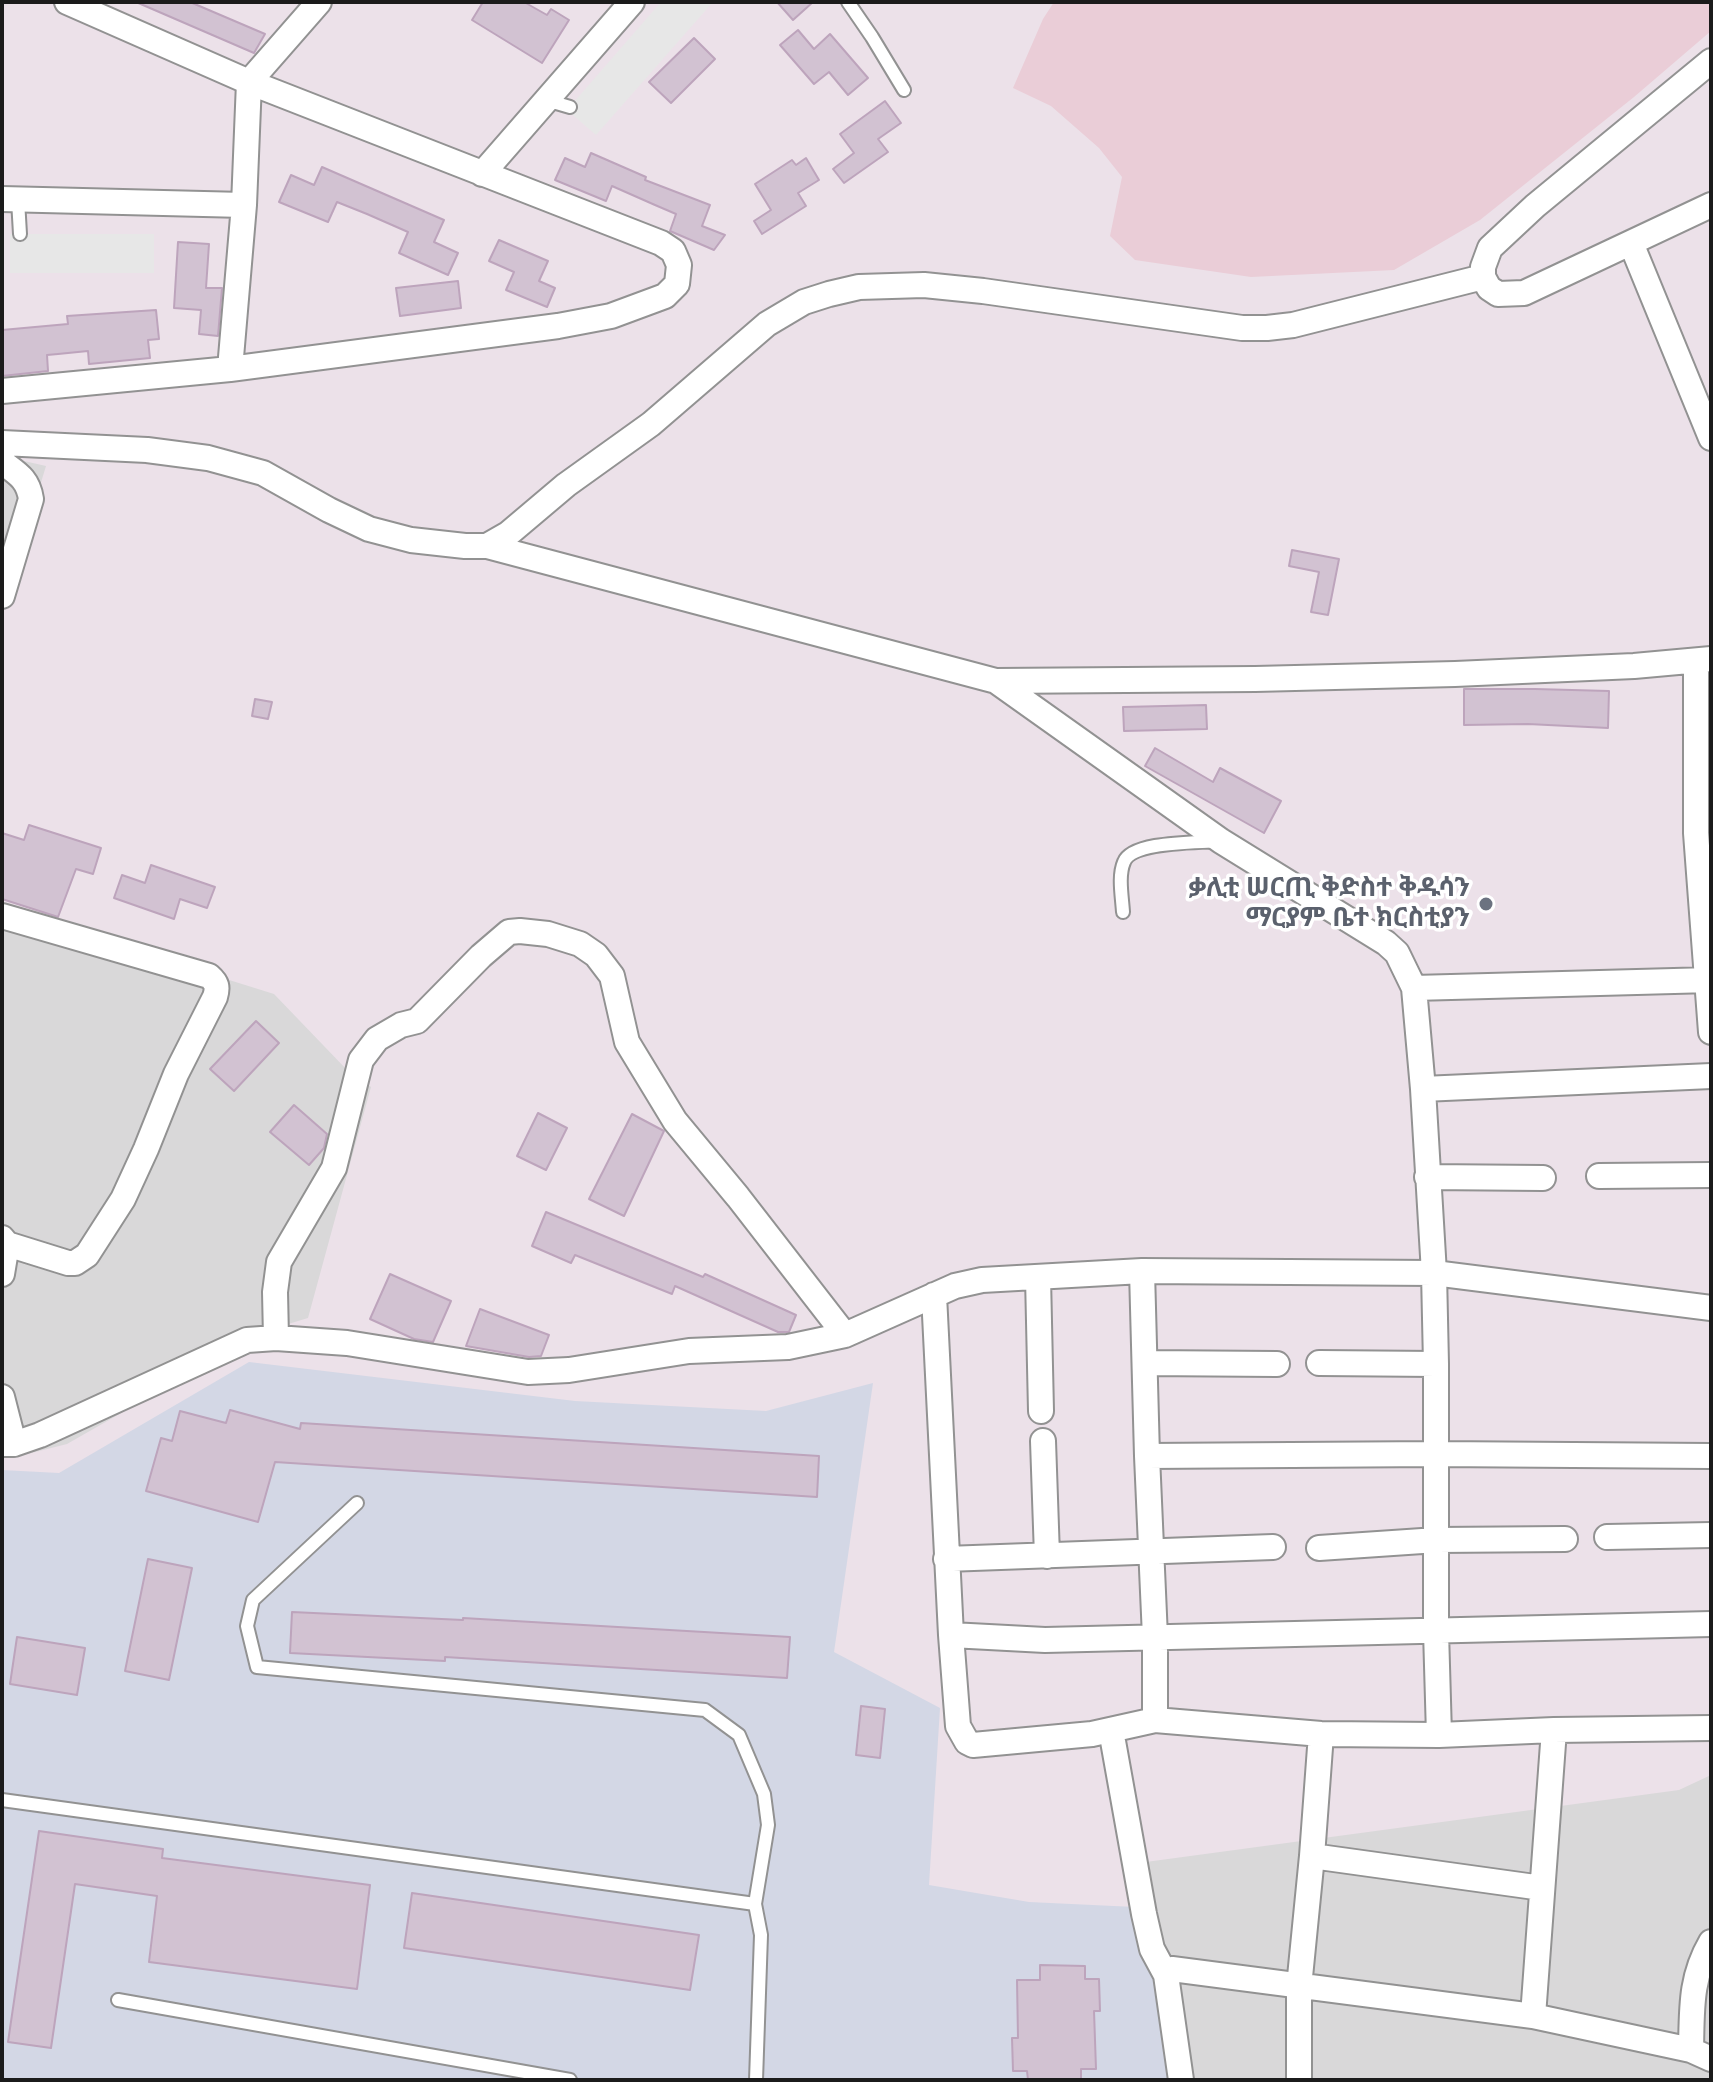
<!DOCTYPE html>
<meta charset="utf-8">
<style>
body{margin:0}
#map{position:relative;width:1713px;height:2082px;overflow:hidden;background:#ece1e9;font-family:"PT Sans",sans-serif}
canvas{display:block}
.frame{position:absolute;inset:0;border:4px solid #1b1b1b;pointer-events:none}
</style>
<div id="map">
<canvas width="1713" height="2082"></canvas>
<div class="frame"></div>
</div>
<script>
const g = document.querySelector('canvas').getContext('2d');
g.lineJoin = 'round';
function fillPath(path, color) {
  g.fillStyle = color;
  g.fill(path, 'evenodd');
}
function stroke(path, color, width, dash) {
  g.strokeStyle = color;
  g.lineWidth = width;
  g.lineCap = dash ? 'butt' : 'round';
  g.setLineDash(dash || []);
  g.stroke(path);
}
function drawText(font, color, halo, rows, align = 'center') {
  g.font = font + ' "PT Sans","Noto Sans Ethiopic",sans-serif';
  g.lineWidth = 7;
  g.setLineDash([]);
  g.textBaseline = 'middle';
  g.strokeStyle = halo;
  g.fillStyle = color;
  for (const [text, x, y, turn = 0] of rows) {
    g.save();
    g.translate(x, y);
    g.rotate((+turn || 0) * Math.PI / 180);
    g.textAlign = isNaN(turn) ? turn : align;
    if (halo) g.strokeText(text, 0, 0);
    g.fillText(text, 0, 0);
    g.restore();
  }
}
fillPath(new Path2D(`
 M2,456L46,466L2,611Z
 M2,909L274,994L348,1071L371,1087L308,1318L265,1331L67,1444L15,1457L2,1456Z
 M1711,1775V2080H1190L1131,1864L1679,1790Z`), '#d9d8d9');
fillPath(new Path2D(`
 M249,1362L575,1401L766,1411L873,1383L834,1652L940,1708L929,1885L1029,1902L1135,1907L1159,1995L1175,2080H2V1470L59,1473Z`), '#d3d7e5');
fillPath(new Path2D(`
 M1054,2H1711V31L1634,97L1480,220L1394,270L1251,277L1135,260L1110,236L1122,177L1099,148L1051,106L1013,88L1043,19Z`), '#eacdd7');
fillPath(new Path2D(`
 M661,2H713L596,135L567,110Z
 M10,234H154V273H10Z`), '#e7e7e7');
const building = new Path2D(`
 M136,2H190L265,34L254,53Z
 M483,2H524L547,15L551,9L569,20L542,63L472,20Z
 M777,2H813L793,20Z
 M798,30L814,49L830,34L868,78L848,95L829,72L814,84L780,45Z
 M694,38L715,59L671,103L649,82Z
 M885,101L901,123L878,139L888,152L844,183L833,169L854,153L840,134Z
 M591,153L646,177L645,180L710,205L702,226L725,235L714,250L670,231L676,214L655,205L612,186L606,201L555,180L565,158L585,167Z
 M806,158L819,180L798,193L806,206L762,234L754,221L771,210L755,184L792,160L796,165Z
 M322,167L444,220L434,242L458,253L448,275L399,253L408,232L367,214L337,202L328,222L279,202L291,175L314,185Z
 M499,240L548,261L539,281L555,288L547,307L506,290L514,272L489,261Z
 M178,242L209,244L206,288H222L218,336L199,334L201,310L174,308Z
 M458,281L461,308L400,316L396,288Z
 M156,310L159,339L148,340L150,358L89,364L88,351L58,354L47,355L48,371L2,376V330L68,324L67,316Z
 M1292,550L1339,559L1328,615L1311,612L1319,572L1289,566Z
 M1464,689H1535L1609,691L1608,728L1528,724L1464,725Z
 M255,699L272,702L268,719L252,716Z
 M1206,705L1207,729L1124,731L1123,707Z
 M1155,748L1213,782L1220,768L1281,801L1264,833L1145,766Z
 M29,825L101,848L93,874L76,869L58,917L2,899V833L24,840Z
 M151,865L215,887L207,908L180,899L174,919L114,898L122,875L145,883Z
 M256,1021L279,1043L234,1091L210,1069Z
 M294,1105L327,1134L324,1148L309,1165L270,1132Z
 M538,1113L567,1128L546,1170L517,1156Z
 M632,1114L664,1131L624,1216L589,1199Z
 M546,1212L703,1277L705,1274L796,1315L789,1332H778L675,1286L672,1294L575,1255L571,1263L532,1246Z
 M390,1274L451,1301L433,1342L414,1339L370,1319Z
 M480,1309L549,1335L541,1356L529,1357L466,1346Z
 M230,1410L300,1429L301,1423L819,1456L817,1497L275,1462L258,1522L146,1491L161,1438L172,1441L180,1411L226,1423Z
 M148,1559L192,1568L169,1680L125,1671Z
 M292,1612L463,1620V1618L790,1637L787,1678L445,1657V1661L290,1653Z
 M17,1637L85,1648L77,1695L10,1684Z
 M861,1706L885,1709L880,1758L856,1755Z
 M39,1831L163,1849L162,1858L370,1885L357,1989L149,1962L157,1896L75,1884L51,2048L8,2042Z
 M412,1893L699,1935L690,1990L404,1948Z
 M1040,1965L1085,1966V1979H1099L1100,2011H1094L1096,2069H1081V2080H1028L1027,2071H1013L1012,2038H1018L1017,1980H1040Z`);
fillPath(building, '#d2c2d2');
stroke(building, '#bda4bc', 2);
const lane = new Path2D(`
 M848,2L872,37L904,90
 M546,100L570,107
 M18,200L20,234
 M1123,912C1122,896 1118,876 1124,862C1132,841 1197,843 1218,841
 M357,1503L253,1600L247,1626L257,1667L705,1710L739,1735L764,1794L768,1825L755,1904L761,1935L756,2080
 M2,1800L755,1904
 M118,2000L570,2080`);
const street = new Path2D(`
 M1711,61L1535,206L1490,248L1483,267V277L1489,288L1498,294L1524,293L1711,205
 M482,174L632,2
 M2,199L244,205
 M1631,243L1711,438
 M230,369L244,205L249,82L319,2
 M2,391L230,369L558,326L611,316L665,296L677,284L679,265L673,251L661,243L249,82L67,2
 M2,443L147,450L208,458L263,473L329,510L369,529L411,540L465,546H487L508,534L566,485L651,424L767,324L804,302L829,294L859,287L924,285L983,291L1242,328H1267L1293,325L1483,277
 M2,462C18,474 28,479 31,499L2,596
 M487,546L996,681L1255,679L1455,674L1634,666L1711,659
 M1696,661V833L1711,1032
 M996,681L1221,841L1386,943L1397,953L1414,988L1423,1089L1434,1273L1436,1364V1631L1439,1735
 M2,916L209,976C217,983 218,987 215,997L176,1074L146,1149L123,1199L87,1255L75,1263H68L7,1244
 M1414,988L1711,980
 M1423,1089L1711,1076
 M1599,1176L1711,1175
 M1427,1177L1543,1178
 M2,1238L7,1244L2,1274
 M1142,1271L1147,1456L1155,1637V1720
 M1038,1277L1041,1411
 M934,1295L951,1635L958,1726L967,1742L973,1745L1092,1734L1155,1720L1321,1734L1439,1735L1554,1730L1711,1728
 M276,1338L275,1292L279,1262L334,1168L361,1060L377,1039L401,1025L417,1021L481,956L509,932L520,931L548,934L580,944L596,955L612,976L627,1042L675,1121L738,1197L845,1335
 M1145,1363L1277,1364
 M1319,1363L1436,1364
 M2,1397L14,1444
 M1043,1441L1047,1556
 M2,1444H14L40,1435L247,1340L276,1338L347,1343L528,1372L569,1370L689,1351L788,1347L845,1335L955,1286L982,1280L1142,1271L1434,1273L1711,1308
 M1147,1456L1436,1454L1711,1456
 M1607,1537L1711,1535
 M1319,1548L1437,1540L1565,1539
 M946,1559L1273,1547
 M951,1635L1045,1640L1711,1624
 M1111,1730L1144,1914L1152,1949L1166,1975L1181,2080
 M1312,1856L1542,1888
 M1166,1975L1172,1969L1533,2016L1691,2050L1711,2059
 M1533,2016L1554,1730
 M1691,2050C1692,2009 1690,1978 1711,1942
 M1299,2080V1987L1312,1856L1321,1734`);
stroke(lane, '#929292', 16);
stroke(street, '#929292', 28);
stroke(lane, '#fff', 12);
stroke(street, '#fff', 24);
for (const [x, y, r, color] of [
 [1486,904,8,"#6b7280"]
]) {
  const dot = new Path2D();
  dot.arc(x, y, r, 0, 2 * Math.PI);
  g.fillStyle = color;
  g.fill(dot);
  stroke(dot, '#fff', 3);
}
drawText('bold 26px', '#5b616d', '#fff', [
 ["ቃሊቲ ሠርጢ ቅድስተ ቅዱሳን",1470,889],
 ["ማርያም ቤተ ክርስቲያን",1470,919]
], 'right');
</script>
